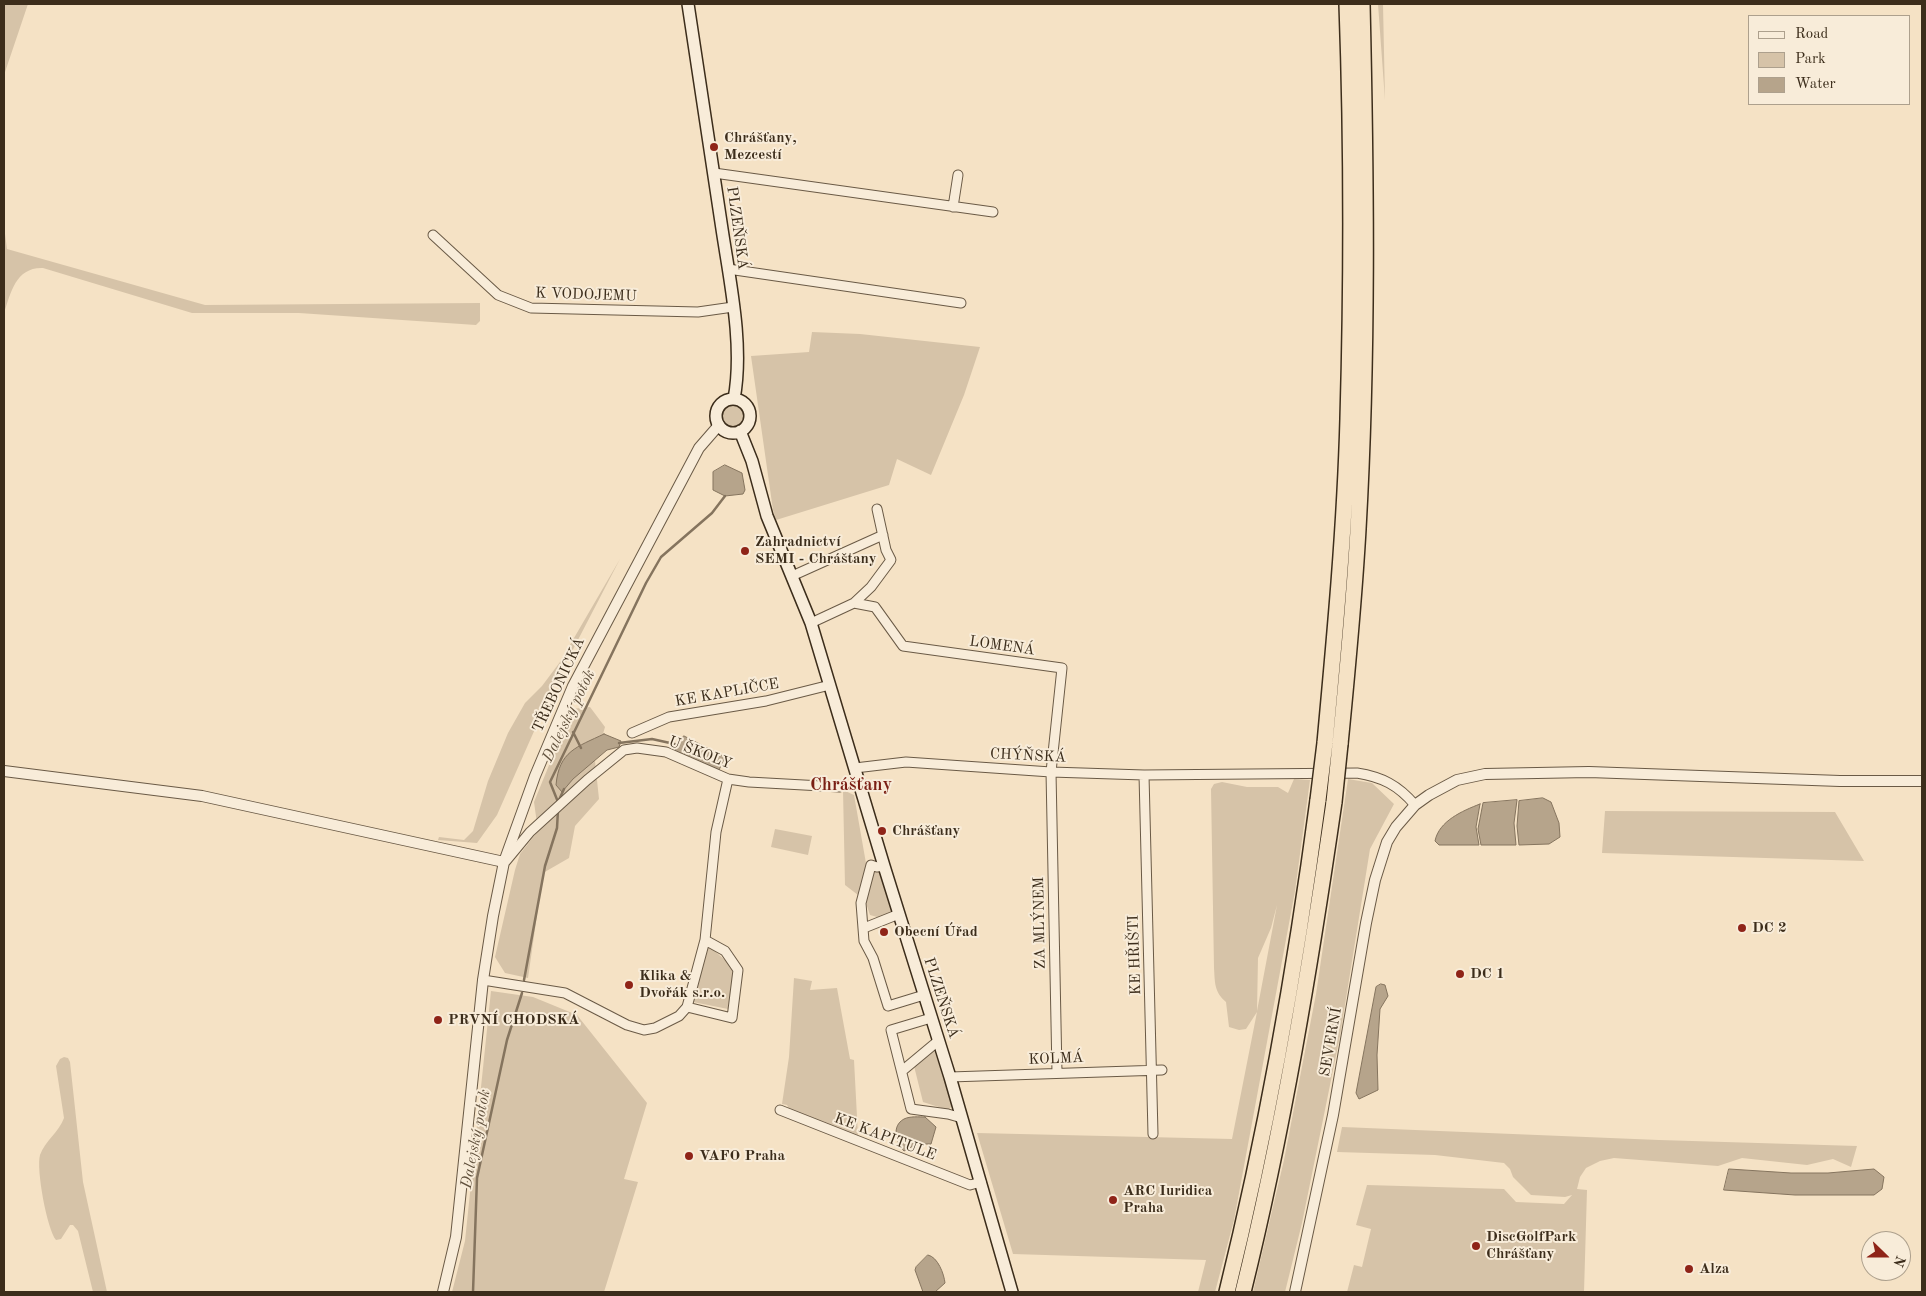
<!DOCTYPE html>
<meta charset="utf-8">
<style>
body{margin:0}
#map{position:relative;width:1926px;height:1296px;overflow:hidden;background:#f5e2c5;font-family:"Old Standard TT",serif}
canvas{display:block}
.frame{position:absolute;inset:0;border:5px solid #3c2d1b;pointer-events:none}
.legend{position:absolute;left:1748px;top:15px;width:162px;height:90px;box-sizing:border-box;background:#f8ecd9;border:1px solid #ada08d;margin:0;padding:6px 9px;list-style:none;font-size:15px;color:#3c2d1b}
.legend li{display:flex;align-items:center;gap:10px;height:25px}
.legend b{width:25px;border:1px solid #ada08d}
.north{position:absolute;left:1861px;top:1231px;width:50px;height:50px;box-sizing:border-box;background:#f8ecd9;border:1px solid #ada08d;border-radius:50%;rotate:112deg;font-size:14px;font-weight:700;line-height:20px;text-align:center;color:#3c2d1b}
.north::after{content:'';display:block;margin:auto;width:18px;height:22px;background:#8f2418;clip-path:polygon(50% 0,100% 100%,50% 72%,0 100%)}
</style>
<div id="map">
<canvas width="1926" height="1296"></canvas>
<div class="frame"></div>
<ul class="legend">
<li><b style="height:6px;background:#f8ecd9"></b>Road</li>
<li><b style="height:14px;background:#d6c3a8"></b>Park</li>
<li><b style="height:14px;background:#b6a48b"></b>Water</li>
</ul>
<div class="north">N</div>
</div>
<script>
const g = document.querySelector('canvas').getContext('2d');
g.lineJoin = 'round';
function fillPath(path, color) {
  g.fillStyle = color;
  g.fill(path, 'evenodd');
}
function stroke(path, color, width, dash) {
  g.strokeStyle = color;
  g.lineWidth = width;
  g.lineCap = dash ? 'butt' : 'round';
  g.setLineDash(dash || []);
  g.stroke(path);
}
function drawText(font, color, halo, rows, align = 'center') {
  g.font = font + ' "Old Standard TT",serif';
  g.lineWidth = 4;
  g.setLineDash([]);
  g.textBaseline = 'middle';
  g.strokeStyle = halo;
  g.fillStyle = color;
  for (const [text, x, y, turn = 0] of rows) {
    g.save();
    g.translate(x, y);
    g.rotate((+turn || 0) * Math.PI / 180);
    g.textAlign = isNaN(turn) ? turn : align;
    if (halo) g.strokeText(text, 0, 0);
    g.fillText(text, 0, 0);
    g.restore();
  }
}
fillPath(new Path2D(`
 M4,4H28L4,75Z
 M1378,4H1383L1385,100Z
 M4,226L7,249L205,305L480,303V321L476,325L299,313H192L43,268C16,267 11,292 4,313Z
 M812,332L860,334L980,347L964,395L931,475L897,459L889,485L776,520L773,510L751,356L809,352Z
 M722 415a11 11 0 1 1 22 0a11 11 0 1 1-22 0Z
 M620,559L554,686L497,815L477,843L438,840L439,837L464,840L473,831L488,781L508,733L525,703L542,686L560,662Z
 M590,707L605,727L595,761L599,799L575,826L569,858L543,873L528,978L505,973L495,957L515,870L520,854L538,831L534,802L572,709Z
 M1294,779L1310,780L1295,891L1234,1220L1215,1292H1198L1206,1260L1013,1254L977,1133L1232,1139L1257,1012L1246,1029L1239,1030L1229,1027L1226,1002C1214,992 1215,982 1214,968L1211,789L1214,784L1222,782L1247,787H1278L1288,793ZM1277,905L1257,1011L1258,958L1271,928Z
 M1348,779L1372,783L1394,804L1370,849L1340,1036L1302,1223L1285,1292H1253L1284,1160L1316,994Z
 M843,790L854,795L867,869L858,895L845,885Z
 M1605,811L1835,812L1864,861L1602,853Z
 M775,829L812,836L808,855L771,847Z
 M879,870L893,913L881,918L870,915L865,900L870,874Z
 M709,946L734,968L728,1009L693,1002Z
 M794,978L812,981L810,990L837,988L850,1059L854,1060L858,1136L789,1109L787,1105L782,1104L789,1057Z
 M491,991L533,997L577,1015L647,1103L624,1179L638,1182L604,1292H452L465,1241Z
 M934,1050L953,1105L948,1110L923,1102L914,1066Z
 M64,1057L68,1058L70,1062L83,1182L107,1292H93L78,1231L73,1225H70L61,1239L56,1240C47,1229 36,1169 40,1155C45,1141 59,1132 64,1118L56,1066L60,1059Z
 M1342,1127L1659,1140L1857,1146L1851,1167L1833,1159L1807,1165L1742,1158L1718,1166L1614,1158L1600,1161L1586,1168L1580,1177L1577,1189L1587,1190L1584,1292H1347L1354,1265L1362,1267L1371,1229L1356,1225L1367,1185L1504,1189L1516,1202L1564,1204L1572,1195L1565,1197L1531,1195L1513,1177L1510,1169L1504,1163L1435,1155L1337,1152Z`), '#d6c3a8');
const water = new Path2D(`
 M725,465L742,473L745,490L743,494L725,496L713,490V472Z
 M604,734L621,741L619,747L607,750L573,779L562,792L556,785C559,751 577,747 604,734Z
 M684,736L725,757L719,770L675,751Z
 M1543,798L1551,802L1559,823L1560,837L1549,844L1519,845L1517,826L1519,801Z
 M1517,800L1514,823L1516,845H1481L1478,829L1483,803Z
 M1480,804L1476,827L1479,845H1439L1435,841C1439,821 1462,811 1480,804Z
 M1381,984L1385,985L1388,996L1380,1009L1377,1055L1378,1090L1359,1099L1356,1093L1376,987Z
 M925,1117L936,1127L931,1144H917L904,1151C896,1143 891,1126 904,1119C910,1116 919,1117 925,1117Z
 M1729,1169L1791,1173H1828L1874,1169L1884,1177L1882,1189L1874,1195H1795L1724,1190Z
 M928,1255C938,1257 944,1274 945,1283L935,1292H923L915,1270L916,1267Z`);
fillPath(water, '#b6a48b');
stroke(water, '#85745e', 1);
stroke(new Path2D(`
 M573,732L581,748
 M619,743L652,739L679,745
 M559,800L564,789
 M558,802L550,782L646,583L661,557L712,513L725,496
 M524,980L545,866L557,828L558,810
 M473,1292L477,1178L507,1040L522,993`), '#85745e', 2.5);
const minor = new Path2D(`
 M714,173L993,212
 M953,207L958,175
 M433,235L498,295L531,308L698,312L733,307
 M728,269L961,303
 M792,576L883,535
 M854,603L875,607L903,646L1062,668L1051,772L1057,1073
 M811,623L854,603L871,587L891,560L886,550L877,509
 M632,733L669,717L766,701L830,685
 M855,768L906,762L1051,772L1144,775L1357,773C1382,777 1398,785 1415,805
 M1144,775L1153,1134
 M506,861L530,832L587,780L624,750L637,748L666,752L728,779L749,782L840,787
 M884,866L877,867L871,865L861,903L864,941L873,958L888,1006L924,995
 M864,928L899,914
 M483,980L565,993L627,1025L644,1030L655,1028L679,1016L687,1007L705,940L716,832L728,779
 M687,1007L732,1018L738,970L725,951L705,940
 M931,1018L891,1030L911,1109L948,1114L962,1118
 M902,1071L938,1041
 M950,1077L1162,1070
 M780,1110L970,1185L981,1182`);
const tertiary = new Path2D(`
 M4,771L202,796L504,862
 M443,1292L456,1237L483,980L493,916L504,862L535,776L573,686L699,448L719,425
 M1295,1292L1333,1115L1366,923L1375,880L1387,842L1396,827L1415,805L1429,795L1457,780L1485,774L1589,772L1840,781H1922`);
const secondary = new Path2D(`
 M688,4C699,79 711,154 722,229C730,282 744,346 734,399
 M716 416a17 17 0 1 1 34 0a17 17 0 1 1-34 0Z
 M740,431L752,461L767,516L811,623L884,866L950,1077L1012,1292`);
const motorway = new Path2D(`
 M1325,743C1335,635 1345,527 1348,419C1352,281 1352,142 1347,4
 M1340,744C1347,673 1354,601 1358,529C1368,354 1366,179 1362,4
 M1227,1292C1267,1130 1296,966 1318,800
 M1243,1292C1283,1130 1310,967 1334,802`);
stroke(minor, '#6a5a46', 11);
stroke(tertiary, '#6a5a46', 12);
stroke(secondary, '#3c2d1b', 14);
stroke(motorway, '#3c2d1b', 18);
stroke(minor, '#f8ecd9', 9);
stroke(tertiary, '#f8ecd9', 10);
stroke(secondary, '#f8ecd9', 11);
stroke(motorway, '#f5e2c5', 15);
const motorwayBridge = new Path2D(`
 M1318,800L1325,743
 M1334,802L1340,744`);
stroke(motorwayBridge, '#3c2d1b', 18, []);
stroke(motorwayBridge, '#f5e2c5', 15);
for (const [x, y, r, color] of [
 [714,147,5,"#8f2418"],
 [745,551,5,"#8f2418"],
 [882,831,5,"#8f2418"],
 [1742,928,5,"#8f2418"],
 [884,932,5,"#8f2418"],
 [1460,974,5,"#8f2418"],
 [629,985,5,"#8f2418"],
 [438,1020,5,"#8f2418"],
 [689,1156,5,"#8f2418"],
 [1113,1200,5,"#8f2418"],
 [1476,1246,5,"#8f2418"],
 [1689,1269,5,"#8f2418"]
]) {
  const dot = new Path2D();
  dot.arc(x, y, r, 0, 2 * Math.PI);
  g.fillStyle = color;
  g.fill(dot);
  stroke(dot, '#f8ecd9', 2);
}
drawText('bold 15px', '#3c2d1b', '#f8ecd9', [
 ["Chrášťany,",724,138],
 ["Mezcestí",724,155],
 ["Zahradnictví",755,542],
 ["SEMI - Chráštany",755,559],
 ["Chrášťany",892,831],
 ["DC 2",1752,928],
 ["Obecní Úřad",894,932],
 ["DC 1",1470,974],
 ["Klika &",639,976],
 ["Dvořák s.r.o.",639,993],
 ["PRVNÍ CHODSKÁ",448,1020],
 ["VAFO Praha",699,1156],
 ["ARC Iuridica",1123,1191],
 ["Praha",1123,1208],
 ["DiscGolfPark",1486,1237],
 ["Chrášťany",1486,1254],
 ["Alza",1699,1269]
], 'left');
drawText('15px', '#3c2d1b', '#f8ecd9', [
 ["PLZEŇSKÁ",737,228,82],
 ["K VODOJEMU",586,295,2],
 ["LOMENÁ",1002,646,8],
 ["TŘEBONICKÁ",559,685,-65],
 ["KE KAPLIČCE",727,693,-10],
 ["U ŠKOLY",700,753,21],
 ["CHÝŇSKÁ",1028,756,3],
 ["ZA MLÝNEM",1040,923,-91],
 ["KE HŘIŠTI",1135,955,-92],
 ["PLZEŇSKÁ",941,998,72],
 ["SEVERNÍ",1331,1042,-80],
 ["KOLMÁ",1056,1059,-2],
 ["KE KAPITULE",885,1137,21]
]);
drawText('italic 16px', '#61513d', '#f8ecd9', [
 ["Dalejský potok",569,716,-64],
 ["Dalejský potok",476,1139,-79]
]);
drawText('bold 18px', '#7a1f14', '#f8ecd9', [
 ["Chrášťany",851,785]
]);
</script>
